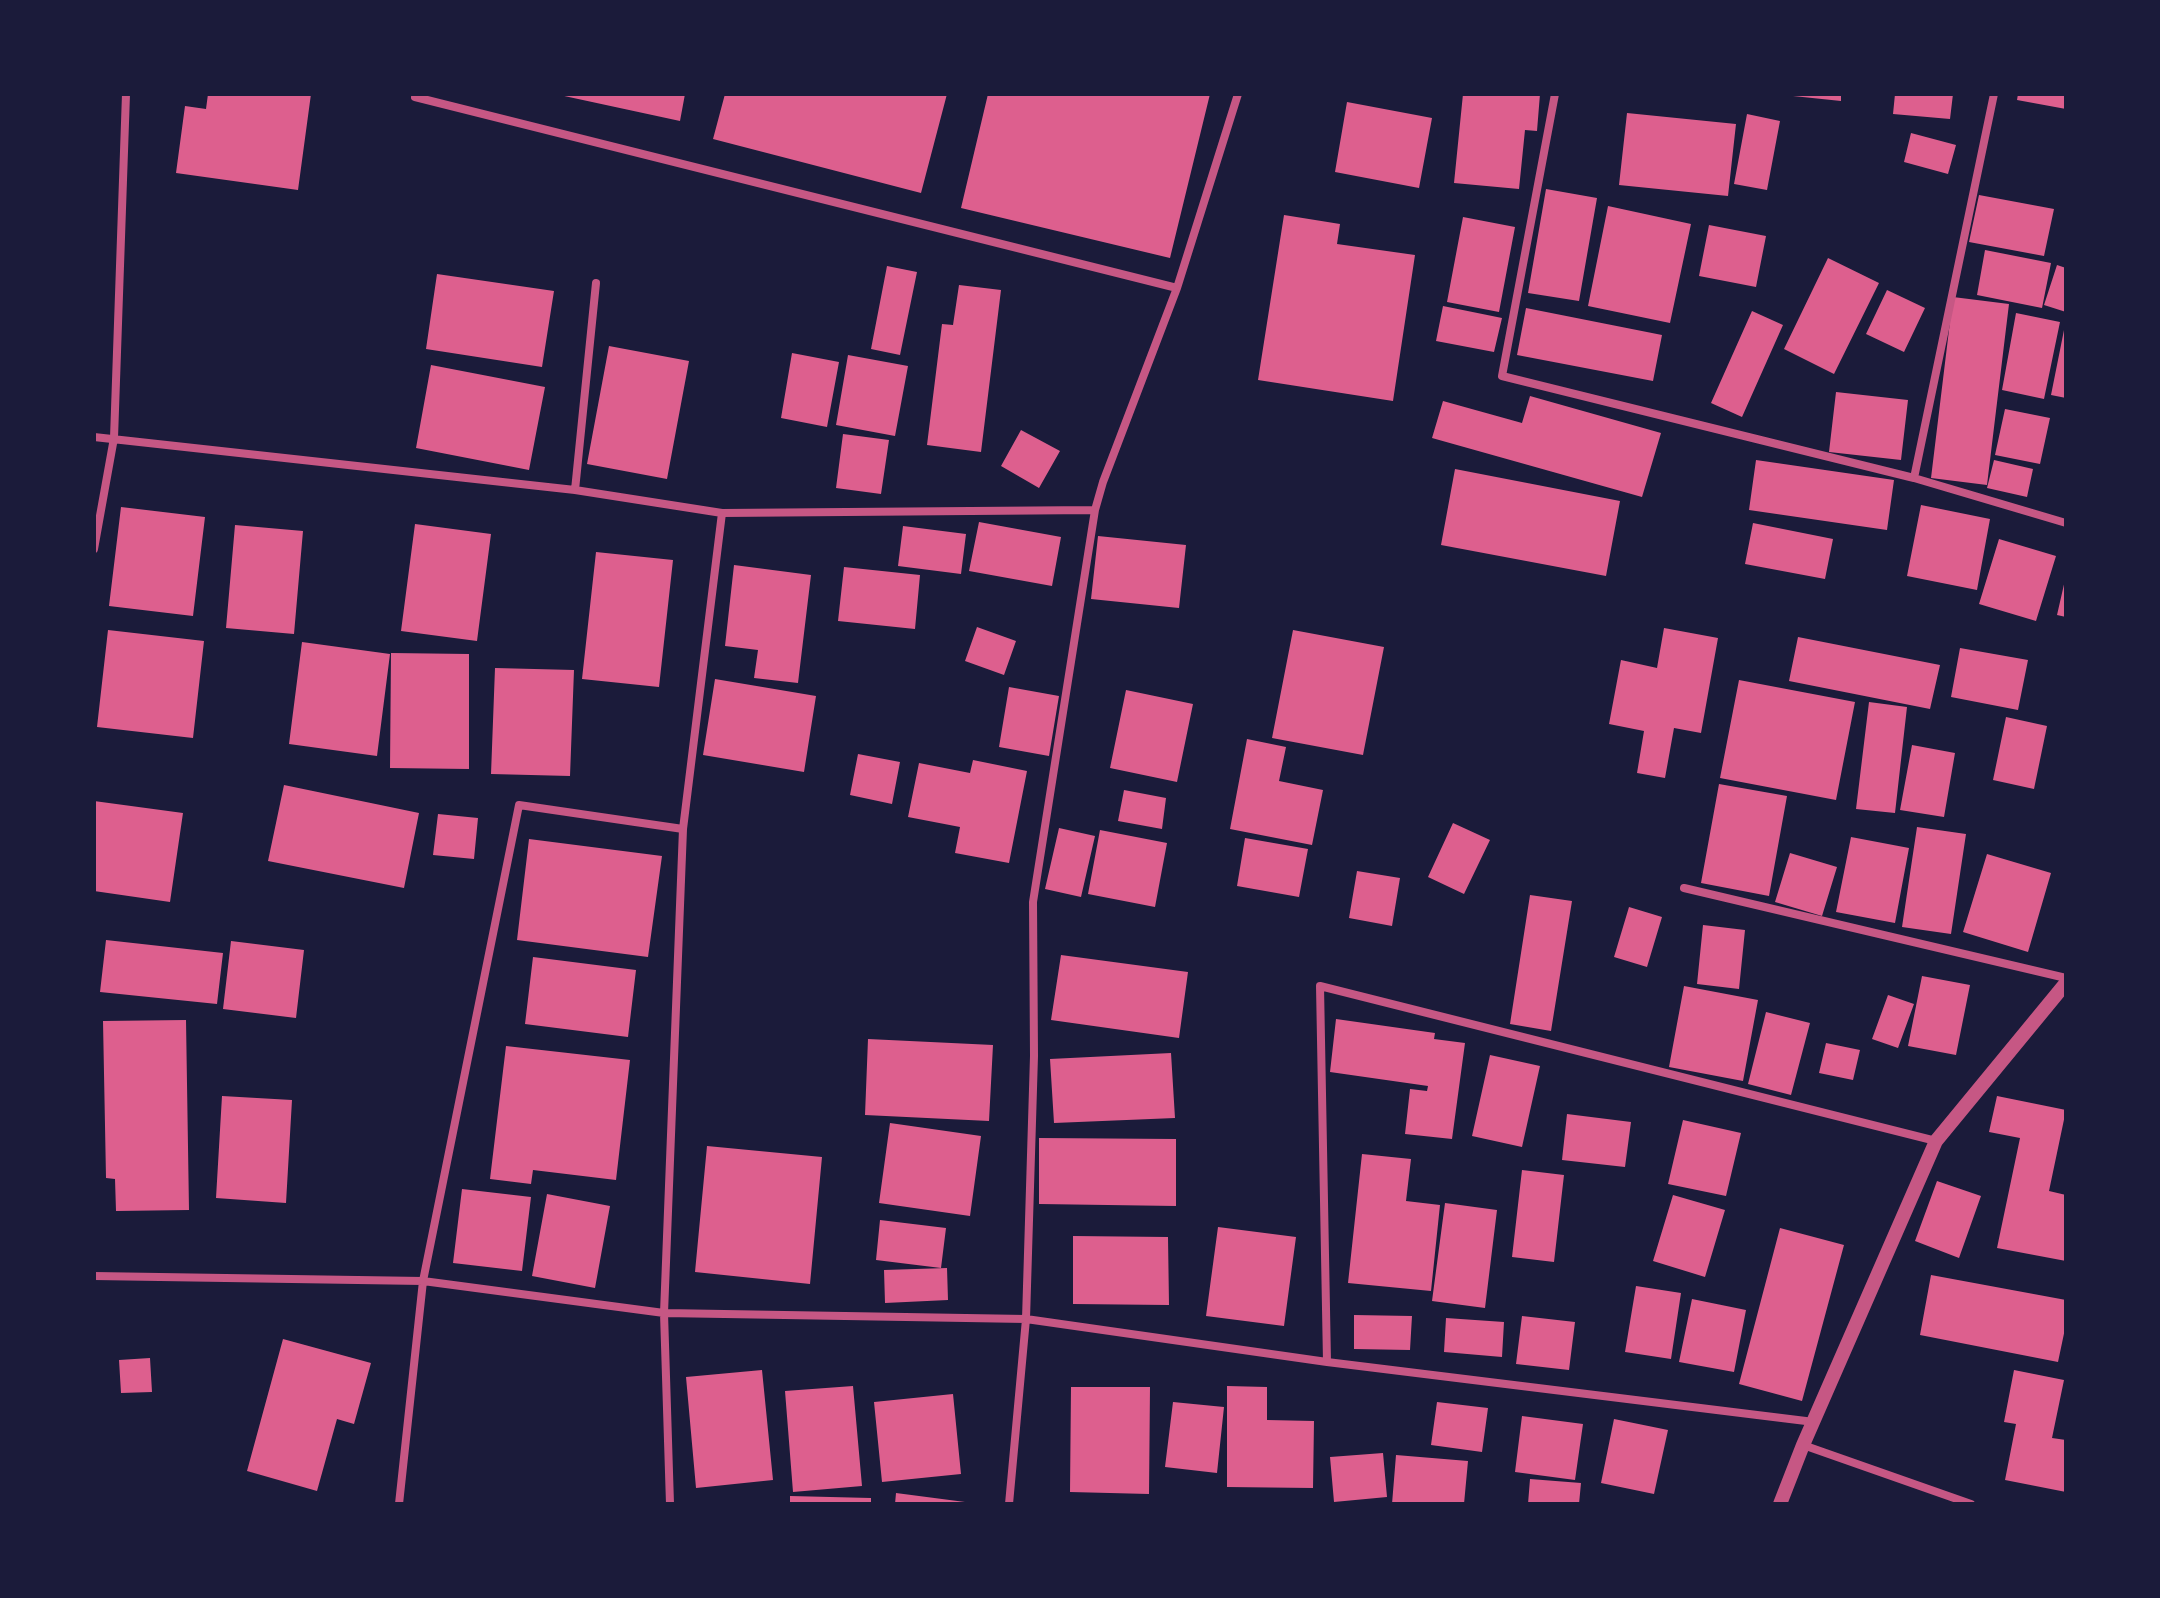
<!DOCTYPE html>
<style>
body{margin:0}
#map{position:relative;width:2160px;height:1598px;overflow:hidden;background:#1b1b3a;font-family:Ubuntu,sans-serif}
canvas{display:block}
.frame{position:absolute;inset:0;border:96px solid #1b1b3a;pointer-events:none}
</style>
<div id="map">
<canvas width="2160" height="1598"></canvas>
<div class="frame"></div>
</div>
<script>
const g = document.querySelector('canvas').getContext('2d');
g.lineJoin = 'round';
function fillPath(path, color) {
  g.fillStyle = color;
  g.fill(path, 'evenodd');
}
function stroke(path, color, width, dash) {
  g.strokeStyle = color;
  g.lineWidth = width;
  g.lineCap = dash ? 'butt' : 'round';
  g.setLineDash(dash || []);
  g.stroke(path);
}
fillPath(new Path2D(`
 M208,94H311L298,190L176,173L185,106L206,109Z
 M555,94H685L680,121Z
 M725,94H947L921,193L713,139Z
 M988,94H1210L1170,258L961,208Z
 M1463,94H1540L1537,131L1525,130L1519,189L1454,183Z
 M1793,94H1841V101L1793,96Z
 M1895,94H1953L1950,119L1893,114Z
 M2018,94H2066V109L2017,100Z
 M1347,102L1432,118L1419,188L1335,172Z
 M1627,113L1736,124L1728,196L1619,185Z
 M1747,114L1780,121L1767,190L1734,184Z
 M1911,133L1956,145L1948,174L1904,162Z
 M1546,189L1597,198L1579,301L1528,293Z
 M1979,195L2054,209L2044,256L1969,242Z
 M1608,206L1691,224L1670,323L1588,306Z
 M1284,215L1340,224L1337,244L1415,255L1393,401L1258,380Z
 M1463,217L1515,227L1499,312L1447,302Z
 M1709,225L1766,236L1756,287L1699,276Z
 M1985,250L2051,263L2042,308L1977,295Z
 M1828,258L1879,283L1834,374L1784,349Z
 M2057,265L2066,268V312L2044,305Z
 M887,266L917,272L900,355L871,349Z
 M437,274L554,291L542,367L426,349Z
 M959,285L1001,290L981,452L927,445L942,324L953,325Z
 M1887,290L1925,308L1904,352L1866,334Z
 M1953,297L2009,304L1987,485L1931,478Z
 M1443,306L1502,318L1494,352L1436,341Z
 M1526,308L1662,335L1653,381L1517,355Z
 M1752,311L1783,325L1742,417L1711,403Z
 M2016,313L2060,322L2044,399L2002,390Z
 M2065,325H2066V398L2051,395Z
 M609,346L689,361L667,479L587,464Z
 M792,353L839,362L827,427L781,418Z
 M848,355L908,366L895,436L836,425Z
 M431,365L545,387L529,470L416,448Z
 M1836,392L1908,400L1901,460L1829,452Z
 M1530,396L1661,433L1642,497L1432,438L1443,401L1522,423Z
 M2005,409L2050,418L2040,464L1995,455Z
 M1021,430L1060,451L1039,488L1001,466Z
 M843,434L889,440L881,494L836,488Z
 M1756,460L1894,480L1887,530L1749,510Z
 M1994,460L2033,469L2027,497L1987,488Z
 M1455,469L1620,501L1606,576L1441,545Z
 M1921,505L1990,519L1977,590L1907,576Z
 M121,507L205,517L193,616L109,606Z
 M979,522L1061,537L1052,586L969,571Z
 M1753,523L1833,539L1825,579L1745,564Z
 M415,524L491,534L477,641L401,631Z
 M235,525L303,531L294,634L226,628Z
 M903,526L966,534L961,574L898,566Z
 M1098,536L1186,545L1179,608L1091,599Z
 M1999,539L2056,556L2036,621L1979,604Z
 M596,552L673,560L659,687L582,679Z
 M734,565L811,575L798,683L754,678L758,650L725,646Z
 M844,567L920,575L915,629L838,621Z
 M2065,580H2066V617L2057,615Z
 M977,627L1016,641L1004,675L965,661Z
 M1664,628L1718,638L1701,733L1674,728L1665,778L1637,773L1644,731L1609,724L1621,660L1657,668Z
 M108,630L204,641L193,738L97,727Z
 M1293,630L1384,647L1363,755L1272,738Z
 M1798,637L1940,665L1930,709L1789,681Z
 M302,642L390,654L377,756L289,744Z
 M1960,648L2028,660L2018,710L1951,697Z
 M391,653L469,654V769L390,768Z
 M495,668L574,670L570,776L491,774Z
 M715,679L816,696L804,772L703,755Z
 M1739,680L1855,702L1836,800L1720,778Z
 M1009,687L1059,696L1049,756L999,747Z
 M1126,690L1193,704L1177,782L1110,768Z
 M1869,702L1907,707L1895,813L1856,809Z
 M2006,717L2047,726L2034,789L1993,780Z
 M1247,739L1286,747L1279,781L1323,790L1312,845L1230,829Z
 M1912,745L1955,753L1944,817L1900,810Z
 M858,754L900,762L892,804L850,795Z
 M973,760L1027,771L1009,863L955,853L960,827L908,817L919,763L970,773Z
 M1719,784L1787,796L1769,896L1701,883Z
 M284,785L419,813L404,888L268,861Z
 M1124,790L1166,798L1162,829L1118,821Z
 M94,801L183,813L170,902L94,891Z
 M438,814L478,818L474,859L433,855Z
 M1453,823L1490,840L1464,894L1428,877Z
 M1917,827L1966,834L1951,934L1902,927Z
 M1059,828L1095,836L1081,897L1045,889Z
 M1100,830L1167,843L1155,907L1088,894Z
 M1851,837L1909,848L1895,923L1836,912Z
 M1245,838L1308,849L1299,897L1237,886Z
 M529,839L662,856L648,957L517,940Z
 M1790,853L1837,867L1822,916L1775,902Z
 M1987,854L2051,873L2028,952L1963,932Z
 M1357,871L1400,878L1392,926L1349,918Z
 M1530,895L1572,901L1551,1031L1510,1024Z
 M1629,907L1662,917L1647,967L1614,957Z
 M1703,925L1745,930L1739,989L1697,984Z
 M106,940L223,953L217,1004L100,992Z
 M231,941L304,950L296,1018L223,1009Z
 M1061,955L1188,972L1179,1038L1051,1020Z
 M533,957L636,970L628,1037L525,1024Z
 M1922,976L1970,985L1956,1055L1908,1046Z
 M1684,986L1758,1000L1743,1081L1669,1067Z
 M1888,995L1914,1004L1898,1048L1872,1039Z
 M1766,1012L1810,1023L1791,1095L1748,1084Z
 M1336,1019L1435,1033L1434,1039L1465,1043L1452,1139L1405,1134L1410,1089L1427,1091L1428,1086L1330,1072Z
 M186,1020L189,1210L116,1211L115,1179L106,1178L103,1021Z
 M868,1039L993,1045L989,1121L865,1115Z
 M1826,1043L1860,1050L1853,1080L1819,1073Z
 M506,1046L630,1060L616,1180L533,1170L531,1184L490,1179Z
 M1171,1053L1175,1118L1054,1123L1050,1059Z
 M1490,1055L1540,1066L1522,1147L1472,1136Z
 M222,1096L292,1100L286,1203L216,1198Z
 M1997,1096L2066,1110L2049,1191L2066,1195V1261L1997,1248L2020,1138L1989,1132Z
 M1567,1114L1631,1122L1625,1167L1562,1160Z
 M1683,1120L1741,1133L1726,1196L1668,1184Z
 M890,1123L981,1136L970,1216L879,1203Z
 M1039,1138L1176,1139V1206L1039,1204Z
 M707,1146L822,1157L810,1284L695,1272Z
 M1362,1154L1411,1159L1406,1201L1440,1205L1431,1291L1348,1283Z
 M1522,1170L1564,1175L1554,1262L1512,1257Z
 M1937,1181L1981,1196L1959,1258L1915,1241Z
 M462,1189L531,1197L522,1271L453,1263Z
 M547,1194L610,1206L595,1288L532,1276Z
 M1673,1195L1725,1210L1705,1277L1653,1261Z
 M1445,1203L1497,1210L1485,1308L1432,1301Z
 M880,1220L946,1228L941,1268L876,1260Z
 M1218,1227L1296,1237L1284,1326L1206,1316Z
 M1780,1228L1844,1245L1802,1401L1739,1384Z
 M1073,1236L1168,1237L1169,1305L1073,1304Z
 M947,1268L948,1300L885,1303L884,1270Z
 M1931,1275L2066,1300V1324L2058,1362L1920,1335Z
 M1636,1286L1681,1293L1671,1359L1625,1352Z
 M1692,1299L1746,1310L1734,1372L1679,1362Z
 M1354,1315L1412,1316L1410,1350L1354,1349Z
 M1522,1316L1575,1322L1569,1370L1516,1364Z
 M1446,1318L1504,1322L1502,1357L1444,1352Z
 M283,1339L371,1363L354,1424L337,1419L317,1491L247,1471Z
 M150,1358L152,1392L121,1393L119,1360Z
 M762,1370L773,1480L696,1488L686,1377Z
 M2014,1370L2064,1380L2052,1438L2066,1440V1492L2005,1480L2016,1424L2004,1422Z
 M853,1386L862,1486L793,1492L785,1391Z
 M1227,1386L1267,1387V1420L1314,1421L1313,1488L1227,1487Z
 M1071,1387H1150L1149,1494L1070,1492Z
 M953,1394L961,1474L882,1482L874,1402Z
 M1173,1402L1224,1407L1217,1473L1165,1467Z
 M1437,1402L1488,1408L1482,1452L1431,1445Z
 M1522,1416L1583,1424L1575,1480L1515,1472Z
 M1614,1419L1668,1430L1654,1494L1601,1483Z
 M1383,1453L1387,1497L1334,1502L1330,1457Z
 M1396,1455L1468,1461L1464,1504H1392Z
 M1530,1479L1581,1483L1579,1504H1528Z
 M896,1493L965,1502V1504H895Z
 M790,1496L871,1498V1504H790Z`), '#dd5f8e');
stroke(new Path2D(`
 M1555,94L1502,376L1914,478L2066,523
 M415,97L1177,288L1238,94
 M94,437L575,490L722,513L683,829L519,805L423,1281L399,1504
 M1914,478L1994,94
 M575,490L596,283
 M722,513L1095,510L1103,482L1177,288
 M94,549L114,438L126,94
 M1684,888L2066,978
 M94,1276L423,1281L664,1313L1026,1319L1327,1362L1814,1422
 M1327,1362L1320,986L1936,1141
 M1803,1445L1971,1504
 M670,1504L664,1313L683,829
 M1009,1504L1026,1319L1034,1056L1033,902L1095,510`), '#c65784', 8);
stroke(new Path2D(`
 M1780,1504L1803,1445L1936,1141L2066,983`), '#c65784', 14);
</script>
